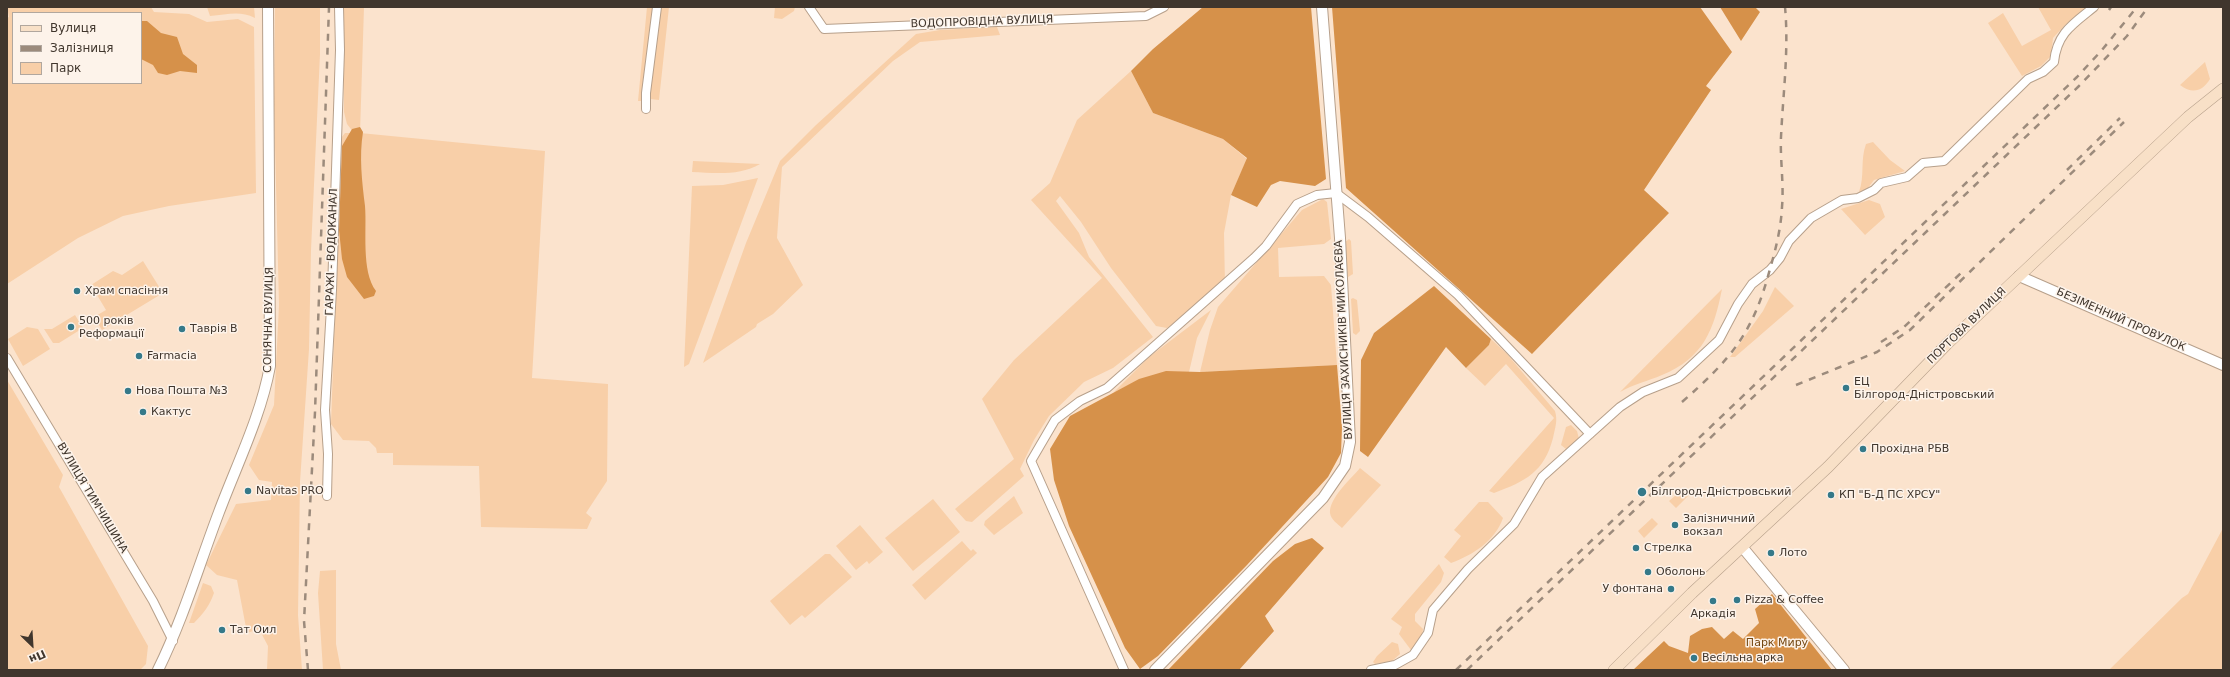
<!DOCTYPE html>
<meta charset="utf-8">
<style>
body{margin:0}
#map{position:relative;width:2230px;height:677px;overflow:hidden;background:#fbe3cd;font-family:"DejaVu Sans",sans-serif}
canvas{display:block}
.frame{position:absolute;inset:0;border:8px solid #40362d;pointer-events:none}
.legend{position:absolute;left:12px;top:12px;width:130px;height:72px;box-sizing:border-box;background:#fdf3ea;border:1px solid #b1a79e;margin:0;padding:5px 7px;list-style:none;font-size:12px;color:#40362d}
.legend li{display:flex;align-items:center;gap:8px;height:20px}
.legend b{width:20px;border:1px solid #b1a79e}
.north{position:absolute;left:12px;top:625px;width:40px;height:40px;-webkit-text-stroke:3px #fdf3ea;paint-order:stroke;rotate:155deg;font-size:11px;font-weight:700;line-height:16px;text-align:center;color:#40362d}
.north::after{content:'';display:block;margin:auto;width:14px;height:18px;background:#40362d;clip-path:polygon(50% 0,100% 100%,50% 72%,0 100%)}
</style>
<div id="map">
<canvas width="2230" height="677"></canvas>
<div class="frame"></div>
<ul class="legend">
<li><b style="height:5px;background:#f8e0c7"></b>Вулиця</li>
<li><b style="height:5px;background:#9c8b7c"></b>Залізниця</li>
<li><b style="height:11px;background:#f8cfa8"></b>Парк</li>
</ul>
<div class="north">Пн</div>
</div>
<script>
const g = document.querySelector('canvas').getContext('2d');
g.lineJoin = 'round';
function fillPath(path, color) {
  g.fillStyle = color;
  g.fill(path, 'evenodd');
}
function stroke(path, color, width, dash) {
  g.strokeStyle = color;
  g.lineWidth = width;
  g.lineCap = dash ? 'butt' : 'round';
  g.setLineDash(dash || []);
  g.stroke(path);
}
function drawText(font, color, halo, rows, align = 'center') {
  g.font = font + ' "DejaVu Sans",sans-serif';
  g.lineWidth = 3;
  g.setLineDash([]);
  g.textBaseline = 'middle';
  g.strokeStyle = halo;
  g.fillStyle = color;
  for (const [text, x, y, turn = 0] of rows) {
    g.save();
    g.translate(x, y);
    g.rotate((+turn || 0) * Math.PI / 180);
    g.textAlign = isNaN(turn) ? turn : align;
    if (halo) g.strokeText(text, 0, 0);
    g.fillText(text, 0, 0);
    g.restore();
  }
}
fillPath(new Path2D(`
 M7,7H151L154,12L189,14L207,22L238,19L254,27L256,193L169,206L123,216L78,238L7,284V18L9,17ZM13,13H141V83H13Z
 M207,7H254L255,18C239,10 227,15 210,16Z
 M275,7H320V54L311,250L309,349L300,482L298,615L302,670H267L268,646L259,629L247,633L237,580L217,575L206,565L236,504L271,500L272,482L259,480L249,465L274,405L279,305L274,105Z
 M344,7H364L360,133L545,151L532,378L608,384L607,481L586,513L592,518L587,529L481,527L479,466L393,465V453H377L376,448L369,441L343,440L331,424L341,138L345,133H354L347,124L344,112Z
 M647,7H653L643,96L642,101H638Z
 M660,7H669L659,100L650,99L649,96Z
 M775,7H795L794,11L782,19L774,18Z
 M2038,7H2087L2065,25L2053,38L2051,56L2041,66L2022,76L1988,23L2003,13L2022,46L2051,30Z
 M997,27L1000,35L920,42L893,61L782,167L777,238L803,285L773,314L757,324L756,327L703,363L746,243L780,161L816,125L916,34L940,30Z
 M2205,62L2210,79C2202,92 2192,94 2180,85Z
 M1131,71L1153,113L1223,139L1247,159L1231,195L1224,233L1225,286L1167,328L1156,326L1111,268L1081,222L1060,196L1056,201L1079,233L1089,257L1153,337L1113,368L1084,382L1049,416L1034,440L1020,469L1024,476L972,522L966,521L955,509L1014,459L982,399L1014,360L1102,278L1031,200L1050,183L1077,120Z
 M1873,142L1890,160L1905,171L1874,180L1868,188L1859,192C1865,176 1860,160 1866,144Z
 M693,161L760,164C740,176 715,173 692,172Z
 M758,178L689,364L684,367L692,186L723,185Z
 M1323,199L1327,202L1331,239L1324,244L1278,248L1279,277L1324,276L1331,285L1337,365L1200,372L1210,330L1218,307L1302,210Z
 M1869,200L1880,204L1885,217L1865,235L1841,209Z
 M1349,239L1351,241L1353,274L1348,277L1344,243Z
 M143,261L163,293L102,330L94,317L106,310L91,285L113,271L122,275Z
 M1775,287L1794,306L1735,357H1730L1763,311Z
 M1722,289C1714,329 1704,358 1662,375C1648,381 1634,384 1620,392Z
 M1353,298L1357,300L1360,331L1356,335L1353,333L1351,299Z
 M1211,310L1197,338L1189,372C1156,371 1142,378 1113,393L1149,357Z
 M75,315L83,328L59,343H53L44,329H52Z
 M27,327L38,329L50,349L23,366L8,339Z
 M1491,339L1507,354L1555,411C1558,421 1555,428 1553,438C1544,472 1526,481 1494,493L1489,491L1554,418L1506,364L1485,386L1466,368L1489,345Z
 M7,380L63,475L59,487L148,646L146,664L140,670H7Z
 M1571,425L1577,431L1579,439L1566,449L1561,445L1566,427Z
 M1360,468L1381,485L1342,528C1338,524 1331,520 1330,513C1329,498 1351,479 1360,468Z
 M1683,489L1689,495L1676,508L1669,501Z
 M1014,496L1023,513L994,535L984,525L985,521Z
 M933,499L960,532L913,571L885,538Z
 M1479,502H1488L1503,518C1495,541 1473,555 1451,563L1444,557L1461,536L1454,530Z
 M1652,518L1658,524L1644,538L1638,531Z
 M860,525L883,552L869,564L867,561L856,570L836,546Z
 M2223,528V670H2109L2182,598L2188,594Z
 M962,541L971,551L973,549L977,553L925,600L912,585Z
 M825,554H830L852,577L805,618L802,615L790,625L770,601Z
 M1439,564L1444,573L1441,582L1415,614V621L1423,629L1422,636L1411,650L1399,634L1402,627L1391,619Z
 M336,570V644L341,670H323L318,593L320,571Z
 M203,583L211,586L214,593C210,605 203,614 194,623H189Z
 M1392,642L1398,644L1400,654L1392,661L1375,664L1373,662L1377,656Z`), '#f8cfa8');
fillPath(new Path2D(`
 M1203,7H1311L1326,179L1315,186L1280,181L1271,185L1257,207L1231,195L1247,158L1223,139L1153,113L1131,71L1153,49Z
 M1332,7H1700L1732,52L1706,86L1711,90L1644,190L1669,213L1532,354L1346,188Z
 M1720,7H1755L1760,12L1741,41Z
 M141,21H147L161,33L177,37L183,54L197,65V73L180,71L167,75L158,73L153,65L141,59Z
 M360,127L363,132C359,157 362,181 365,206C367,230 361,271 376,291L374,296L364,299L347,277L342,259L339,230L342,146L352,129Z
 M1434,286L1491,339L1489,345L1466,368L1446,347L1368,457L1360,451L1361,360L1374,333Z
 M1337,365L1342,427L1341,453L1328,477L1247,565L1158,656L1140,669L1125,648L1069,526L1054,480L1050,449L1070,416L1139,379L1166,371L1200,372Z
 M1312,538L1324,548L1265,616L1274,631L1239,670H1168L1273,561L1295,544Z
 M1772,594L1832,670H1633L1664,641L1669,646L1688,653L1690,636L1702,629L1712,627L1724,639L1733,631L1743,639L1759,623L1755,609Z`), '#d6914a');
const minor = new Path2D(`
 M809,7L824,29L1146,16L1164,7
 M646,109V93L657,7
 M7,358L153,601L173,641
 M327,496L328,454L325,410L332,290L340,50L339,7
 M1124,670L1031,461L1055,420L1080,401L1107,388L1254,258L1266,246L1297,204L1317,195L1336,193L1368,217L1458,295L1590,434
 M1371,670L1395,665L1413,655L1428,633L1433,610L1468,569L1514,524L1542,477L1620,407L1643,392L1678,378L1719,340L1738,304L1752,284L1770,270L1780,258L1789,241L1811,218L1842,200L1858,198L1874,190L1881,183L1907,177L1923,163L1944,161L2028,79L2043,72L2054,62C2057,33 2073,24 2094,7`);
const tertiary = new Path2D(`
 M2019,276L2223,365
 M1743,548L1844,670
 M158,670C183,619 199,565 219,512C237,464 261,416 270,366L268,7
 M1155,670L1323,498L1345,466L1350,442L1340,238L1322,7`);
const secondary = new Path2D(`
 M1614,670L1692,593L1828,467L1947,344L2188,117L2223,89`);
stroke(minor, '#b7a08b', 10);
stroke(tertiary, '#b7a08b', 12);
stroke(secondary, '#b7a08b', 12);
stroke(minor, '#fff', 8);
stroke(tertiary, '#fff', 10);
stroke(secondary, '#f8e0c7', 11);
stroke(new Path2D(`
 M2109,10L2111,7
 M2067,170L2120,118
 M1881,342L1904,327L1961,273
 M1796,385L1877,352L1910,330L2124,122
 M1682,402C1732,358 1753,333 1770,269C1776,248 1781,228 1782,207C1784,183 1780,160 1781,137C1783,94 1789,50 1785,7
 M308,670L304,621L315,412L329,7
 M1456,670L2077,77L2102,50L2137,7
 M1467,670L2079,86L2127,36L2148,7`), '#9c8b7c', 2.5, [7, 7]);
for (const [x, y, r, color] of [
 [77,291,4,"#357989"],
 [71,327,4,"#357989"],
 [182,329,4,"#357989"],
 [139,356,4,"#357989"],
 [1846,388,4,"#357989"],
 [128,391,4,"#357989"],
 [143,412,4,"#357989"],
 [1863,449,4,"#357989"],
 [248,491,4,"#357989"],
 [1642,492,5,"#357989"],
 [1831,495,4,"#357989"],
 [1675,525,4,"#357989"],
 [1636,548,4,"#357989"],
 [1771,553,4,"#357989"],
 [1648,572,4,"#357989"],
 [1671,589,4,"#357989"],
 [1737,600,4,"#357989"],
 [1713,601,4,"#357989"],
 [222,630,4,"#357989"],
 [1694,658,4,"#357989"]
]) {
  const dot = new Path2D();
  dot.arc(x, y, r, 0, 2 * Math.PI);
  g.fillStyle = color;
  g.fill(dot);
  stroke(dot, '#fdf3ea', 1.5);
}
drawText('11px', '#40362d', '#fdf3ea', [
 ["ВОДОПРОВІДНА ВУЛИЦЯ",982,22,-2],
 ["ГАРАЖІ - ВОДОКАНАЛ",332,252,-88],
 ["СОНЯЧНА ВУЛИЦЯ",269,320,-89],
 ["БЕЗІМЕННИЙ ПРОВУЛОК",2121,320,24],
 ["ПОРТОВА ВУЛИЦЯ",1967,326,-44],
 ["ВУЛИЦЯ ЗАХИСНИКІВ МИКОЛАЄВА",1344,340,-93],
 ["ВУЛИЦЯ ТИМЧИШИНА",92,498,59]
]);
drawText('11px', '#40362d', '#fdf3ea', [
 ["Храм спасіння",85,291],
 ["500 років",79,321],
 ["Реформації",79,334],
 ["Таврія В",190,329],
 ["Farmacia",147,356],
 ["ЕЦ",1854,382],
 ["Білгород-Дністровський",1854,395],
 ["Нова Пошта №3",136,391],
 ["Кактус",151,412],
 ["Прохідна РБВ",1871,449],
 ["Navitas PRO",256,491],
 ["Білгород-Дністровський",1651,492],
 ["КП \"Б-Д ПС ХРСУ\"",1839,495],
 ["Залізничний",1683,519],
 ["вокзал",1683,532],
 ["Стрелка",1644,548],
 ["Лото",1779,553],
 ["Оболонь",1656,572],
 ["У фонтана",1663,589,"right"],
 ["Pizza & Coffee",1745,600],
 ["Аркадія",1713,614,"center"],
 ["Тат Оил",230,630],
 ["Весільна арка",1702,658]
], 'left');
drawText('11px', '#754711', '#fdf3ea', [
 ["Парк Миру",1777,643]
]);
</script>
